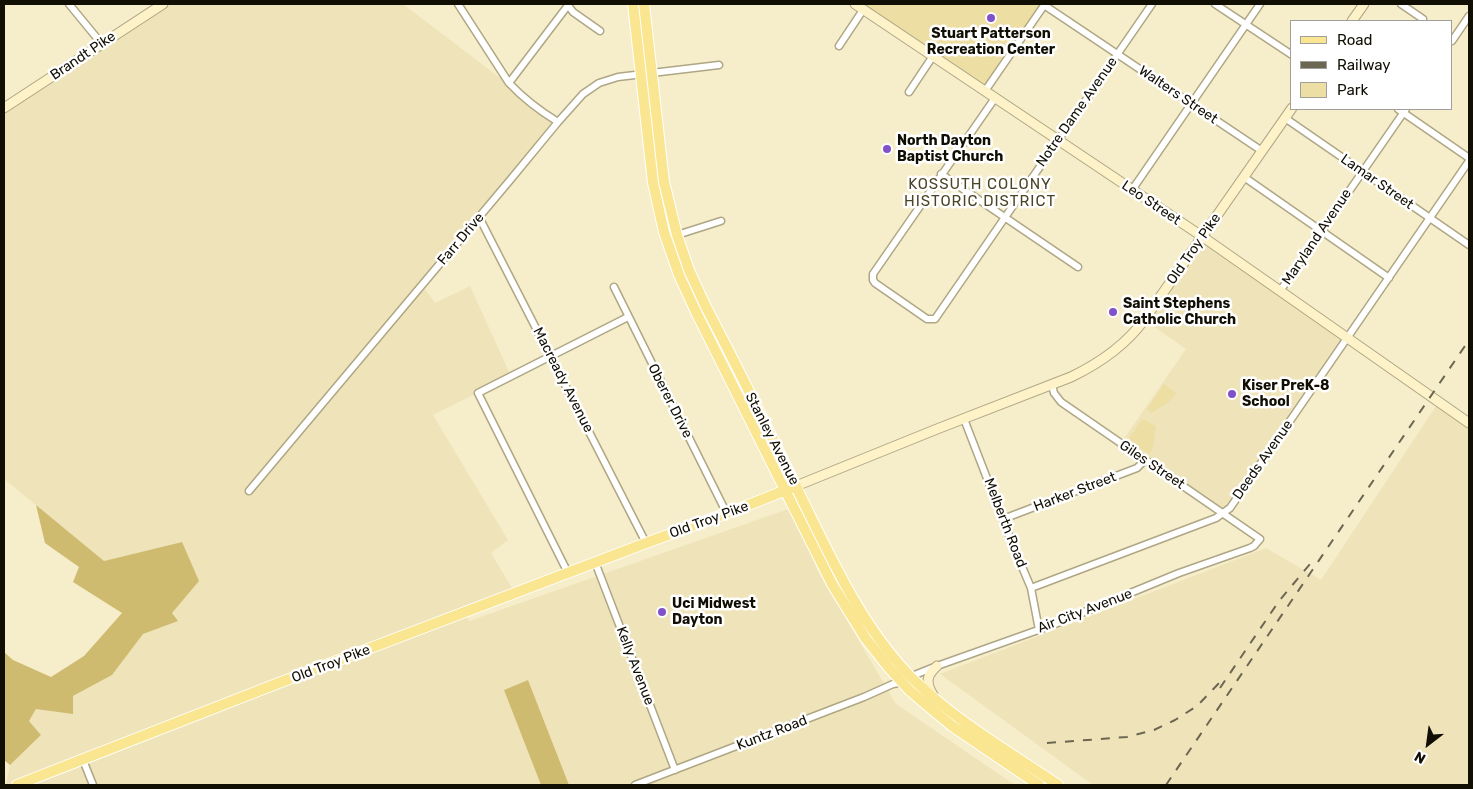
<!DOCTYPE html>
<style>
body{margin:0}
#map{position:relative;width:1473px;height:789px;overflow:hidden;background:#f6edca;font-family:Rubik,sans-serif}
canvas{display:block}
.frame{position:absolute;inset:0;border:5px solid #110e03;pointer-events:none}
.legend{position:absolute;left:1290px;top:20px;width:162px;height:90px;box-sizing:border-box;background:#fff;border:1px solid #a09f9a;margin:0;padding:6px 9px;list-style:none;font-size:15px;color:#110e03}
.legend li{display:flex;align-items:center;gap:10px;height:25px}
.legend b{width:25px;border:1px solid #a09f9a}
.north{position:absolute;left:1403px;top:719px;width:50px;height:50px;-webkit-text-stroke:4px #fff;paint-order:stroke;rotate:210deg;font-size:14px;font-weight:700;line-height:20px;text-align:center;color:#110e03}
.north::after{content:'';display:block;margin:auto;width:18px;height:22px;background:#110e03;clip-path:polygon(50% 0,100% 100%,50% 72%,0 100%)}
</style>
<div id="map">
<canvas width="1473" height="789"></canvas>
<div class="frame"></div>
<ul class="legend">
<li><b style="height:6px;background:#fae690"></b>Road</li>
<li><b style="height:6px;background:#6c6752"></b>Railway</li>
<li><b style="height:14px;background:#eddea4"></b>Park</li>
</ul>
<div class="north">N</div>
</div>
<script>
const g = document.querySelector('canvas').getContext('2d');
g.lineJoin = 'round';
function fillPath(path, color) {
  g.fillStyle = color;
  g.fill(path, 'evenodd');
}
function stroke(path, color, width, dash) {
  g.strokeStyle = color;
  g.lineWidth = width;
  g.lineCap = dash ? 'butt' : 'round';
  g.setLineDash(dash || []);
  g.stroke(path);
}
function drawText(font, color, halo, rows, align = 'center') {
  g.font = font + ' Rubik,sans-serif';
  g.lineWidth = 5;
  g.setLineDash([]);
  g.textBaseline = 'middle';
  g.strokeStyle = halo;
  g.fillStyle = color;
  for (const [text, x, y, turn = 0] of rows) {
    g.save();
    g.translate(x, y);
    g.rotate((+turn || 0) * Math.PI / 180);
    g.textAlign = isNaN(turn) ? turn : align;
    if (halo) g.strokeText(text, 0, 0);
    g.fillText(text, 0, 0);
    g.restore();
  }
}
fillPath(new Path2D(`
 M171,4H403L558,122L422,285L435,303L470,286L511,376L433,415L508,540L491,553L515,593L465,613L469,621L794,507L818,571L896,704L1015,785H569L528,680L505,690L541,785H6L10,765L41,735L29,721L36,709L73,696L112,675L142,634L177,621L172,613L181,542L104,561L4,479V111Z
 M1203,237L1347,338L1224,514L1121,443L1186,349L1144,320Z
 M1436,406L1469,429V785H1093L940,674L1266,548L1321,580Z`), '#efe4b9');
fillPath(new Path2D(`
 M855,4H1045L985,91Z
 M1164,384L1176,393C1170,403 1161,406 1152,413L1147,409Z
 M1142,419L1156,426L1153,448L1149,454L1128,440Z`), '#eddea4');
fillPath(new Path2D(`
 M36,505L104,561L182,542L199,581L172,613L178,621L143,634L112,675L73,696V714L36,709L29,721L41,735L10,765L4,760V652L13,660L51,677L84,656L122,613L73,582L79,567L45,543Z
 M528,680L569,785H541L504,690Z`), '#cebb70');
const street = new Path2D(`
 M69,4L101,43
 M458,4L509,83C524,99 540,111 558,122
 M567,4L573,12L600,31
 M1215,4L1292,55
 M1401,4L1423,19
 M1044,5L1262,151
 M1452,41L1469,16
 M839,46L863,10
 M509,83L569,4
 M985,91L1045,4
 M909,92L933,56
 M995,98L873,274V280L875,283L927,319H935L1152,4
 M1398,109L1469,158
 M1285,118L1469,245
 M941,174L1078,267
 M1244,177L1389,278
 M1132,190L1260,4
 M479,217L646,543
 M677,235L721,221
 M614,287L727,514
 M1280,291L1406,109
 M964,419L1012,543L1031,588L1039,630
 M249,491L511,179L558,122L583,94L599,83L618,77L719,65
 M1003,519L1137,468L1145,460
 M595,562L675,770
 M568,573L478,393L628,317
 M1031,588L1216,518L1230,508L1469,161
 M83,760L93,785
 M635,785L864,697L893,684L903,682L907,678L937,666L1055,624L1179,573L1250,548L1254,546L1260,539L1061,402L1054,393L1052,385`);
const secondary = new Path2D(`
 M855,4L1203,237L1469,423
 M1352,21L1364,4
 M4,108L163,4
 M796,486L937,429L1071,377C1100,363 1125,346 1144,320L1292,108
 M933,695C925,682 927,675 937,666`);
const primary = new Path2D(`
 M633,4L653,183L664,232L679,275L696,312L832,584L866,639L889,668L909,690L929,707L952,726L1039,785
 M644,4L664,182L677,235L689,270L706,307C739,370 770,433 801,497C833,562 864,632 917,683C959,723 1011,753 1058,785
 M17,785L276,684L646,543L741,508L791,488`);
stroke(street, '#aea684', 9);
stroke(secondary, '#aea684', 11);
stroke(primary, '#fff', 12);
stroke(street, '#fff', 6);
stroke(secondary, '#fdf2c8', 9);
stroke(primary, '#fae690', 10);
stroke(new Path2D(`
 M1220,688L1279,601L1310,564
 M1047,743L1127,737L1154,730L1175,720L1197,706L1222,680
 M1166,785L1469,340`), '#6c6752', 2, [9, 9]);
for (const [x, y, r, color] of [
 [991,18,5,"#8151c9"],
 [887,149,5,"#8151c9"],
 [1113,312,5,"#8151c9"],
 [1232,394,5,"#8151c9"],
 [662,612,5,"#8151c9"]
]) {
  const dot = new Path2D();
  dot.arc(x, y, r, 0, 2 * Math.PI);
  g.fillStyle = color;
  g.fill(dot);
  stroke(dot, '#fff', 2);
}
drawText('bold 14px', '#110e03', '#fff', [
 ["Stuart Patterson",991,34,"center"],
 ["Recreation Center",991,50,"center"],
 ["North Dayton",897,141],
 ["Baptist Church",897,157],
 ["Saint Stephens",1123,304],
 ["Catholic Church",1123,320],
 ["Kiser PreK-8",1242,386],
 ["School",1242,402],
 ["Uci Midwest",672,604],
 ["Dayton",672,620]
], 'left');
drawText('14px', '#110e03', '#fff', [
 ["Brandt Pike",83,56,-34],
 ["Walters Street",1178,95,34],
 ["Notre Dame Avenue",1077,112,-55],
 ["Lamar Street",1377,182,35],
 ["Leo Street",1151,203,34],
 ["Maryland Avenue",1317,237,-56],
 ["Farr Drive",461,239,-50],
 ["Old Troy Pike",1194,249,-55],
 ["Macready Avenue",563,380,63],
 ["Oberer Drive",670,401,63],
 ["Stanley Avenue",772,439,63],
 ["Deeds Avenue",1263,460,-55],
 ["Giles Street",1152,465,34],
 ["Harker Street",1075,492,-21],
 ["Old Troy Pike",709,520,-20],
 ["Melberth Road",1005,523,69],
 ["Air City Avenue",1085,611,-21],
 ["Old Troy Pike",331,664,-21],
 ["Kelly Avenue",635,666,69],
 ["Kuntz Road",772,733,-21]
]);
g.letterSpacing = '1px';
drawText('15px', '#4c4426', '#fff', [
 ["KOSSUTH COLONY",980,185],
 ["HISTORIC DISTRICT",980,202]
]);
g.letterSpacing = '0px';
</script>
